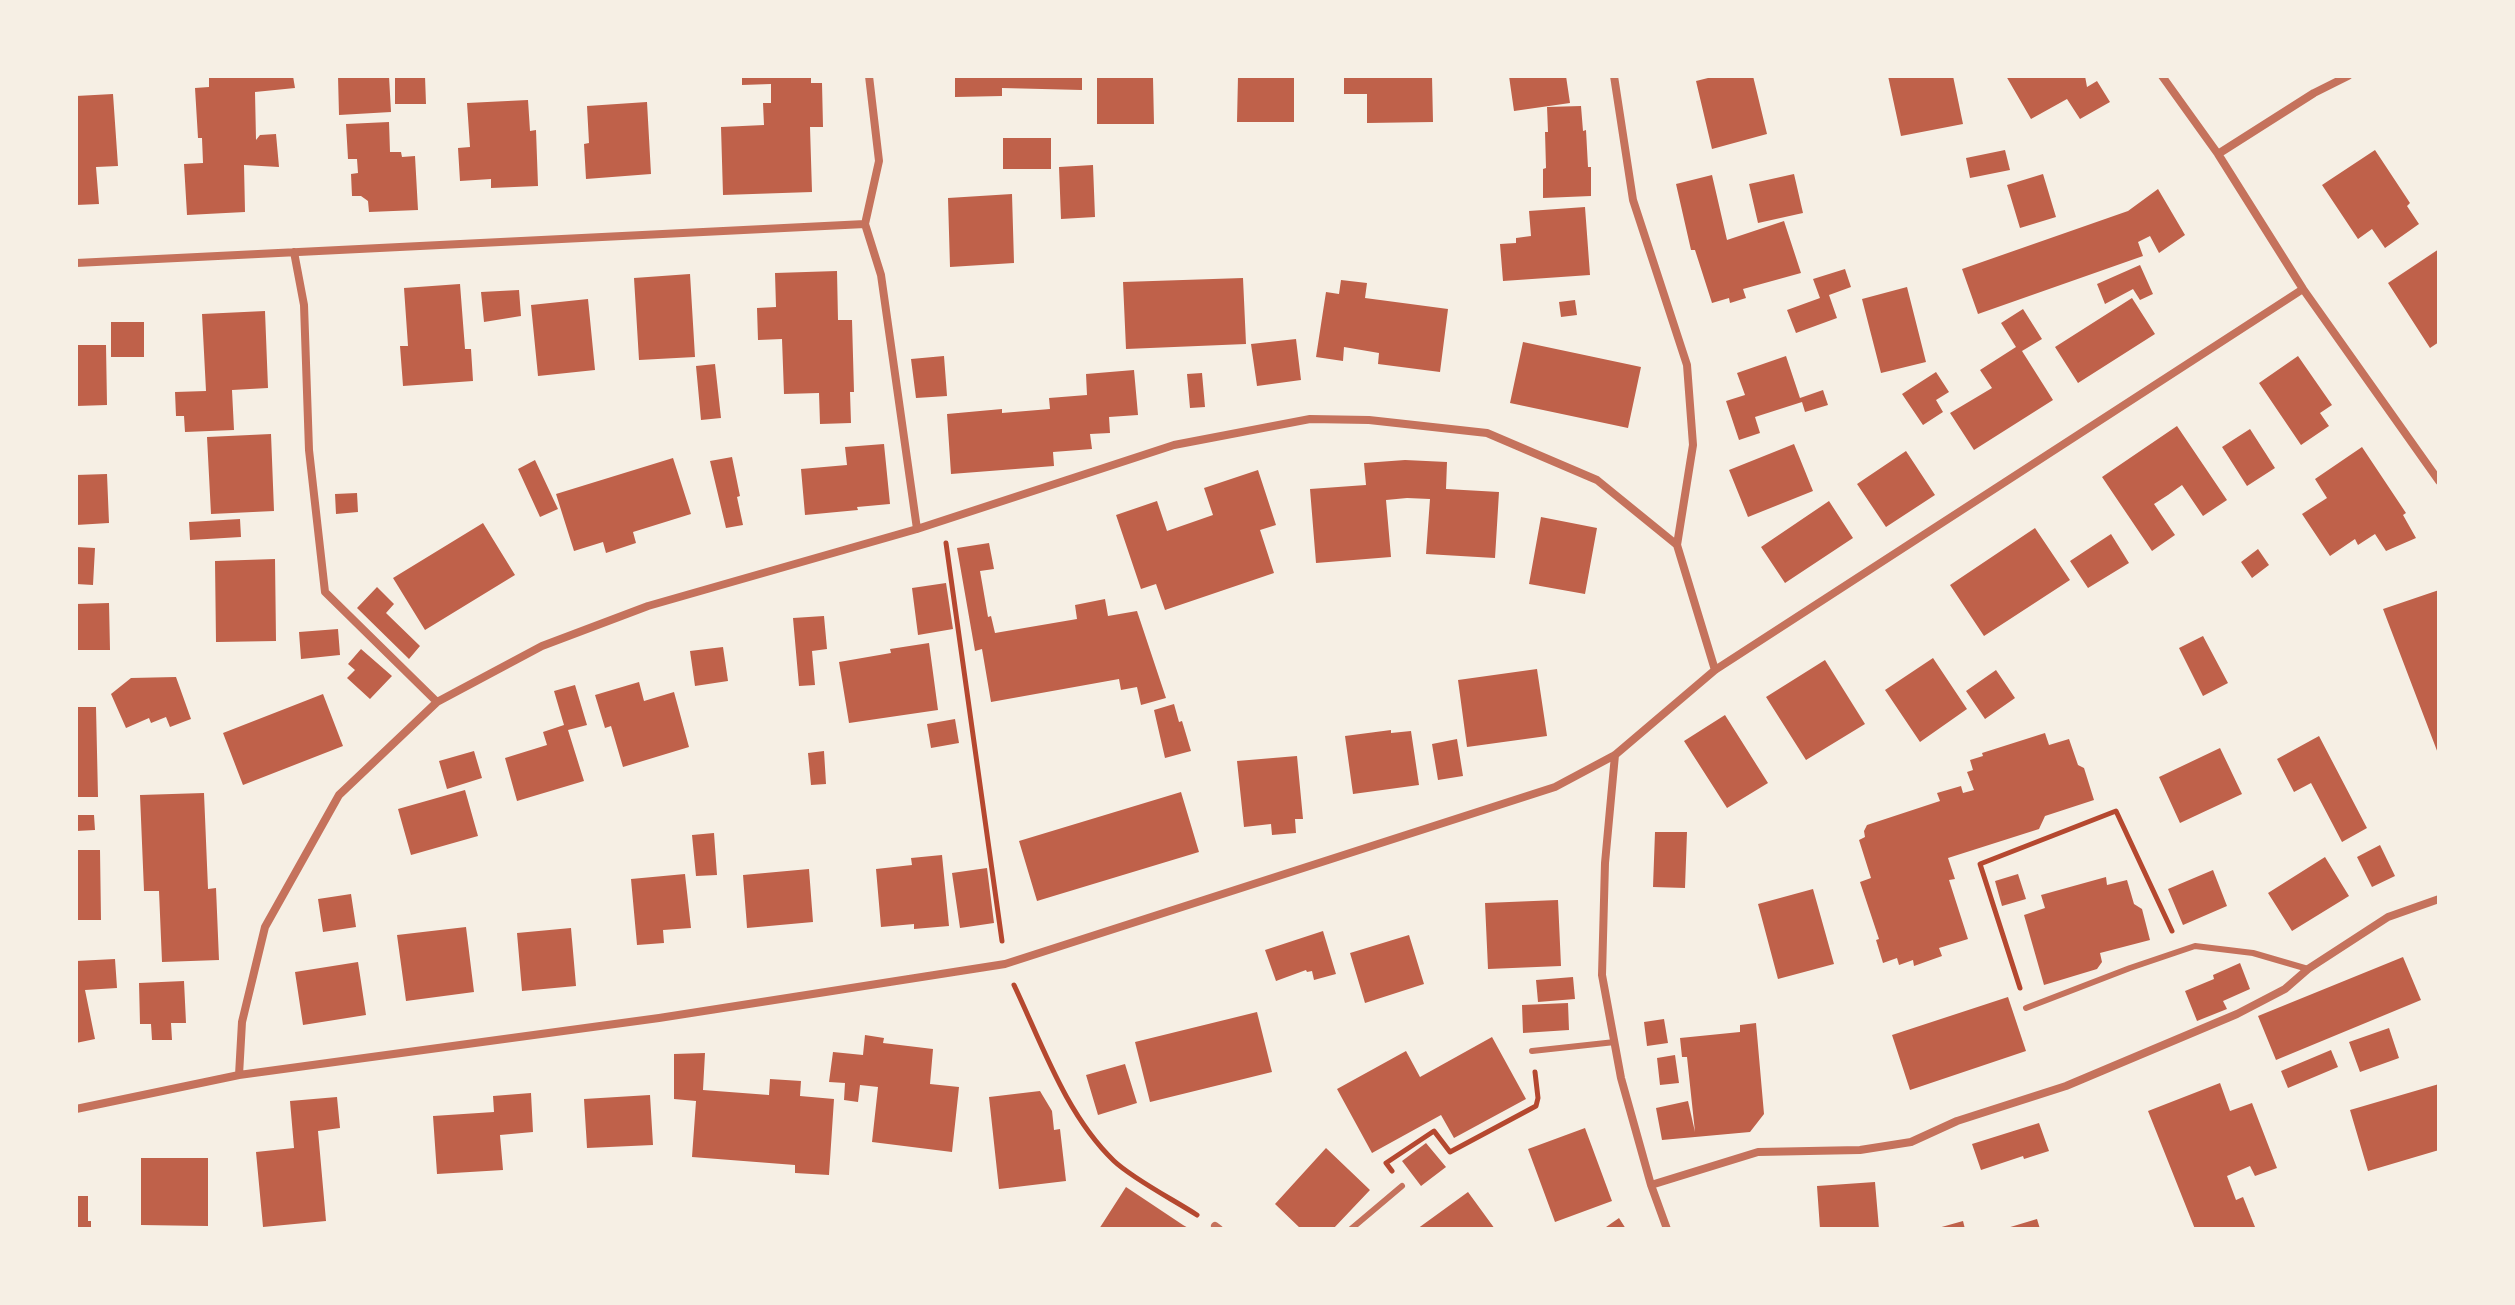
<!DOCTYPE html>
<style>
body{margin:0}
#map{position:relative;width:2515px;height:1305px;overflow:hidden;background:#f6efe4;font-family:"Asap Condensed",sans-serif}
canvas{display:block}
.frame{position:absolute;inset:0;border:78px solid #f6efe4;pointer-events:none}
</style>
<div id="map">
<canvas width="2515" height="1305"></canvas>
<div class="frame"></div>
</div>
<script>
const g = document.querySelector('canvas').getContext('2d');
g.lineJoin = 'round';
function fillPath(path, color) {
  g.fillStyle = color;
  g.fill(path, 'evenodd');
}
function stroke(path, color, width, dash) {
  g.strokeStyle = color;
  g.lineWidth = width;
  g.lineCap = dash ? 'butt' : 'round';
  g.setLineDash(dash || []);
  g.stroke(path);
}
fillPath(new Path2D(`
 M209,76H293L295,88L255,92L256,140L260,135L276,134L279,167L244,165L245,212L187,215L184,164L203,163L202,138H198L195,88L209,87Z
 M338,76H389L391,112L339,115Z
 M395,76H425L426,104H395Z
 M742,76H811V83H822L823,127H810L812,192L723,195L721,127L764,125L763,103H771V84L742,85Z
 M955,76H1082V90L1002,88V96L955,97Z
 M1238,76H1294V122H1237Z
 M1344,76H1432L1433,122L1367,123V94H1344Z
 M1509,76H1566L1570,103L1514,111Z
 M1716,76H1753L1767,134L1712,149L1696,81Z
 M1888,76H1953L1963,124L1901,136Z
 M2006,76H2085L2087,87L2097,81L2110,102L2080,119L2067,99L2031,119Z
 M1097,77L1153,78L1154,124H1097Z
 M113,94L118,166L96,167L99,204L76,205V96Z
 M528,100L530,131L536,130L538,186L491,188V179L460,181L458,148L470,147L467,103Z
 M647,102L651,174L586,179L584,144L589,143L587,106Z
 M1581,106L1583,131L1586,130L1588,167H1591V196L1543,198V169L1546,168L1545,132H1548L1547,107Z
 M389,122L390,152H401L402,157L415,156L418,210L369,212L368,201L361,196H352L351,174L358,173L357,159H348L346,124Z
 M1003,138H1051V169H1003Z
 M2005,150L2010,170L1970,178L1966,158Z
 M2375,150L2410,203L2407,206L2419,224L2385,248L2372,229L2358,239L2322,185Z
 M1093,165L1095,217L1061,219L1059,167Z
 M1794,174L1803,213L1758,223L1749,184Z
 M2043,174L2056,217L2020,228L2007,185Z
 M1712,175L1727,240L1784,221L1801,273L1743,289L1746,298L1730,303L1729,298L1712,303L1695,250H1691L1676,184Z
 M2158,189L2185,235L2159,253L2150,236L2138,242L2143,256L1978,314L1962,269L2128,211Z
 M1012,194L1014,263L950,267L948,198Z
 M1585,207L1590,275L1503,281L1500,244L1516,243V238L1531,236L1529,211Z
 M2439,249V342L2430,348L2388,283Z
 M2140,265L2153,294L2140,300L2133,289L2105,304L2097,284Z
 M1845,269L1851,287L1829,295L1837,318L1796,333L1787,310L1820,298L1813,279Z
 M837,271L838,320H852L854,392H850L851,423L820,424L819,393L784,394L782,339L758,340L757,308L776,307L775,273Z
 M690,274L695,357L639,360L634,278Z
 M1243,278L1246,344L1126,349L1123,282Z
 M1341,280L1367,283L1365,298L1448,309L1440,372L1378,364L1379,353L1344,347L1343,361L1316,357L1326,292L1339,294Z
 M460,284L465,349H471L473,381L403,386L400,346H408L404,288Z
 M1907,287L1926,362L1881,373L1862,299Z
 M519,290L521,316L484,322L481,292Z
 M2132,298L2155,334L2078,383L2055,347Z
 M588,299L595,370L538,376L531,305Z
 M1575,300L1577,315L1561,317L1559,302Z
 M2023,309L2042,339L2022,351L2053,400L1974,450L1950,413L1992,388L1980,370L2016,347L2001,323Z
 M265,311L268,388L232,390L234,430L185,432L184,416H176L175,392L206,391L202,314Z
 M111,322H144V357H111Z
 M1296,339L1301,380L1257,386L1251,344Z
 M1523,342L1641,367L1628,428L1510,403Z
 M76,345H106L107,405L76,406Z
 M944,356L947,396L916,398L911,359Z
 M1786,356L1800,398L1823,390L1828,405L1805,412L1802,402L1755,417L1760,433L1739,440L1726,401L1745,395L1737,373Z
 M2298,356L2332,405L2320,413L2329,426L2301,445L2259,383Z
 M715,364L721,418L701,420L696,366Z
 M1134,370L1138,415L1109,417L1110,433L1090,434L1092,449L1053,452L1054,466L951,474L947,414L1002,409V413L1050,409L1049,398L1087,395L1086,374Z
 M1936,372L1949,392L1936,400L1943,412L1923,425L1902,394Z
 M1202,373L1205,407L1190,408L1187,374Z
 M2177,426L2227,500L2203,516L2182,485L2168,495L2154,504L2175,535L2152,551L2102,477Z
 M2250,429L2275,468L2247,486L2222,447Z
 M271,434L274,511L211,514L207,437Z
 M884,444L890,504L857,507L858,510L805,515L801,469L847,465L845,447Z
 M1794,444L1813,491L1748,517L1729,470Z
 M2362,447L2406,513L2403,515L2416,538L2386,551L2375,534L2358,545L2355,539L2330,556L2302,514L2327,498L2315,479Z
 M1906,451L1935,495L1886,527L1857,484Z
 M732,457L740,496L737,497L743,525L726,528L710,461Z
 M673,458L691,514L633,532L636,543L606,553L603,542L574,551L556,494Z
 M535,460L558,509L540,517L518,469Z
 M1405,460L1447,462L1446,489L1499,492L1495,558L1426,554L1430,499L1407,498L1386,500L1391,557L1316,563L1310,489L1366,485L1364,463Z
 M1258,470L1276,525L1260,530L1274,573L1165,610L1156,584L1141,589L1116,515L1157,501L1167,531L1213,515L1204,488Z
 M107,474L109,523L76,525V475Z
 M357,493L358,512L336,514L335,494Z
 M1829,501L1853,538L1785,583L1761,547Z
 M1541,517L1597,528L1585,594L1529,584Z
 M240,519L241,537L190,540L189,522Z
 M483,523L515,575L425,630L393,578Z
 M2035,528L2070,580L1984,636L1950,585Z
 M2111,534L2129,563L2088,588L2070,561Z
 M989,543L994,569L980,571L988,617L991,616L995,633L1077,619L1075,605L1105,599L1108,616L1137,611L1166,698L1141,705L1137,687L1121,690L1119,679L991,702L982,649L975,651L957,548Z
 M76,547L95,548L93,585L76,584Z
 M2258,549L2269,565L2252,578L2241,562Z
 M275,559L276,641L216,642L215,561Z
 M946,583L953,629L918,635L912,588Z
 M377,587L394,604L386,613L420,646L409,659L357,608Z
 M2439,590V756L2383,609Z
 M109,603L110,650H76V604Z
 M824,616L827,649L812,651L815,685L799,686L793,618Z
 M338,629L340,655L301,659L299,632Z
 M2203,636L2228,683L2203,696L2179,648Z
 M929,643L938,710L849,723L839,662L891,653L890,649Z
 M723,647L728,681L695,686L690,651Z
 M361,649L392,676L370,699L347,678L355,670L348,664Z
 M1933,658L1967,709L1920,742L1885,690Z
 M1825,660L1865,724L1806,760L1766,697Z
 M1537,669L1547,736L1467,747L1458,680Z
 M1996,670L2015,698L1985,719L1966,691Z
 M176,677L191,719L170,727L166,717L151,723L149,718L126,728L111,694L131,678Z
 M639,682L644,701L674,692L689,747L623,767L611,726L605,728L595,695Z
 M575,685L587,725L568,730L584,781L517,801L505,758L547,745L543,732L564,725L554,691Z
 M323,694L343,746L243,785L223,733Z
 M1174,704L1179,722L1182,721L1191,751L1165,758L1154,710Z
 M76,707H96L98,797H76Z
 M1725,715L1768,783L1727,808L1684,741Z
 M955,719L959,743L931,748L927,724Z
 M1391,730V733L1411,731L1419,785L1353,794L1345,736Z
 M2045,733L2049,745L2069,739L2078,765L2084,768L2094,800L2045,816L2039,829L1948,858L1955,879L1949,880L1968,939L1939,948L1942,956L1914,966L1913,960L1899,965L1897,958L1883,963L1876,940L1879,939L1860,882L1871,878L1859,840L1865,837L1864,831L1867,825L1940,801L1937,793L1961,786L1963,793L1974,790L1967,772L1973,770L1970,760L1983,756L1982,753Z
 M2319,736L2367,828L2342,842L2311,783L2294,792L2277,759Z
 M1457,739L1463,776L1438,780L1432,744Z
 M2220,748L2242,794L2180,823L2159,777Z
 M474,751L482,778L447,789L439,761Z
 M824,751L826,784L811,785L808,753Z
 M1297,756L1303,819H1295L1296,833L1272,835L1271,824L1244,827L1237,761Z
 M465,790L478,836L411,855L398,809Z
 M1181,792L1199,852L1037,901L1019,841Z
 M204,793L208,889L216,888L219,960L162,962L159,891H144L140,795Z
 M76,815H94L95,830L76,831Z
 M1655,832H1687L1685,888L1653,887Z
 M714,833L717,875L696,876L692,835Z
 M2380,845L2395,876L2372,887L2357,857Z
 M76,850H100L101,920H76Z
 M942,855L949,926L914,929V924L881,927L876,869L912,865L911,858Z
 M2325,857L2349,896L2292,931L2268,893Z
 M987,868L994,923L960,928L952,873Z
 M809,869L813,922L747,928L743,875Z
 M2213,870L2227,906L2183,925L2168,889Z
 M685,874L691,928L663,930L664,943L637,945L631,879Z
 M2018,874L2026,899L2002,906L1995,881Z
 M2106,877L2107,885L2127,880L2134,904L2142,909L2150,940L2100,953L2102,962L2097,969L2044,985L2024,915L2045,908L2041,895Z
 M1813,889L1834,964L1778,979L1758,904Z
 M351,894L356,927L323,932L318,899Z
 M1558,900L1561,966L1488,969L1485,903Z
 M466,927L474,992L406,1001L397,935Z
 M571,928L576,986L522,991L517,933Z
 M1323,931L1336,974L1314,980L1312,971L1307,972L1306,970L1276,981L1265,950Z
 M1409,935L1424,984L1365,1003L1350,953Z
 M2403,957L2421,1000L2276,1060L2258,1016Z
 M115,959L117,988L85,990L95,1039L76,1043V961Z
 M358,962L366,1015L303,1025L295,972Z
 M2240,963L2250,989L2223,1001L2227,1009L2197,1021L2185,991L2214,979L2213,975Z
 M1573,977L1575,999L1538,1002L1536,980Z
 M184,981L186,1023H171L172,1040H152L151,1024H140L139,983Z
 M2008,997L2026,1051L1910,1090L1892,1035Z
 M1568,1003L1569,1030L1523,1033L1522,1005Z
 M1257,1012L1272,1072L1150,1102L1135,1042Z
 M1664,1019L1668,1043L1647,1046L1644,1022Z
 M1756,1023L1764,1114L1750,1132L1662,1140L1656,1108L1688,1101L1695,1132L1687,1057H1682L1680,1038L1740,1032V1025Z
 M2389,1028L2399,1058L2360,1072L2349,1042Z
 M865,1035L884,1038L883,1043L933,1049L930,1084L959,1087L952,1152L872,1142L878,1087L860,1085L858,1102L844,1100L845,1083L829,1082L833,1052L863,1055Z
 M1492,1037L1526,1099L1454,1138L1441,1115L1372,1153L1337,1089L1406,1051L1420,1077Z
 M2331,1050L2338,1067L2288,1088L2281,1071Z
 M705,1053L703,1090L769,1095L770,1079L801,1081L800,1096L834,1099L829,1175L795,1173V1165L692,1157L696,1101L674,1099V1054Z
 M1675,1055L1679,1083L1660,1085L1657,1058Z
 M1125,1064L1137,1103L1098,1115L1086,1075Z
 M2220,1083L2230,1111L2252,1103L2277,1168L2255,1176L2250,1166L2227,1176L2236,1200L2243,1197L2255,1227L2251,1229H2195L2148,1111Z
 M2439,1084V1150L2368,1171L2350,1110Z
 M1040,1091L1052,1111L1054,1130L1060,1129L1066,1181L999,1189L989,1097Z
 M531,1093L533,1132L500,1135L503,1170L437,1174L433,1116L494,1112L493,1096Z
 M650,1095L653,1145L587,1148L584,1099Z
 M337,1097L340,1128L318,1131L326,1221L263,1227L256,1152L294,1148L290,1101Z
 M2039,1123L2049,1151L2024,1159L2023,1156L1981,1170L1972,1144Z
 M1585,1128L1612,1201L1555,1222L1528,1149Z
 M1426,1143L1446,1167L1421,1186L1402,1161Z
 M1326,1148L1370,1190L1333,1229H1301L1275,1204Z
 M141,1158H208V1226L141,1225Z
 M1875,1182L1879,1229H1820L1817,1186Z
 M1126,1187L1183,1225L1190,1229H1099Z
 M1468,1192L1495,1229H1417Z
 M76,1196H88V1221H91V1229H76Z
 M1619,1218L1626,1229H1607L1606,1227Z
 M2037,1219L2040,1229H2008L2007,1228Z
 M1963,1221L1965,1229H1938V1228Z`), '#bf614a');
stroke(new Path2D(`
 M946,543L1002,941
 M1014,985C1042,1044 1066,1115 1114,1161C1133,1179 1174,1200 1197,1215
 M2020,988L1980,864L2116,811L2172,931
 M1392,1171L1386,1163L1434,1131L1450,1152L1536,1106L1538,1098L1535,1072`), '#b5482f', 5);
stroke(new Path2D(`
 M2026,1008L2130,968L2195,946L2253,953L2308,969
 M1532,1051L1615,1042
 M1351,1229L1402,1186`), '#c5725c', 6);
stroke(new Path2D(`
 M869,76L879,161L865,224L881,275L917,529
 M1614,76L1633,200L1687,365L1693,445L1677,545L1715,670
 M2162,76L2218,154L2303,289L2439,481
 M2218,154L2314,93L2348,76
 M294,252L304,305L309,450L325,592L437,702
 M76,263L865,224
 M1615,755L1605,863L1602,975L1621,1078L1651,1185L1667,1229
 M239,1075L242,1022L265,927L339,795L437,702L542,646L648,606L917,529L1174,445L1310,419L1369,420L1487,433L1597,480L1677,545
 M76,1109L239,1075L659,1018L1005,964L1555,787L1615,755L1715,670L2303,289
 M1651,1185L1758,1152L1860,1150L1911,1142L1957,1121L2066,1086L2237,1014L2285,989L2308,969L2388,917L2439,899
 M1215,1226L1219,1229`), '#c5725c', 8);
</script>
